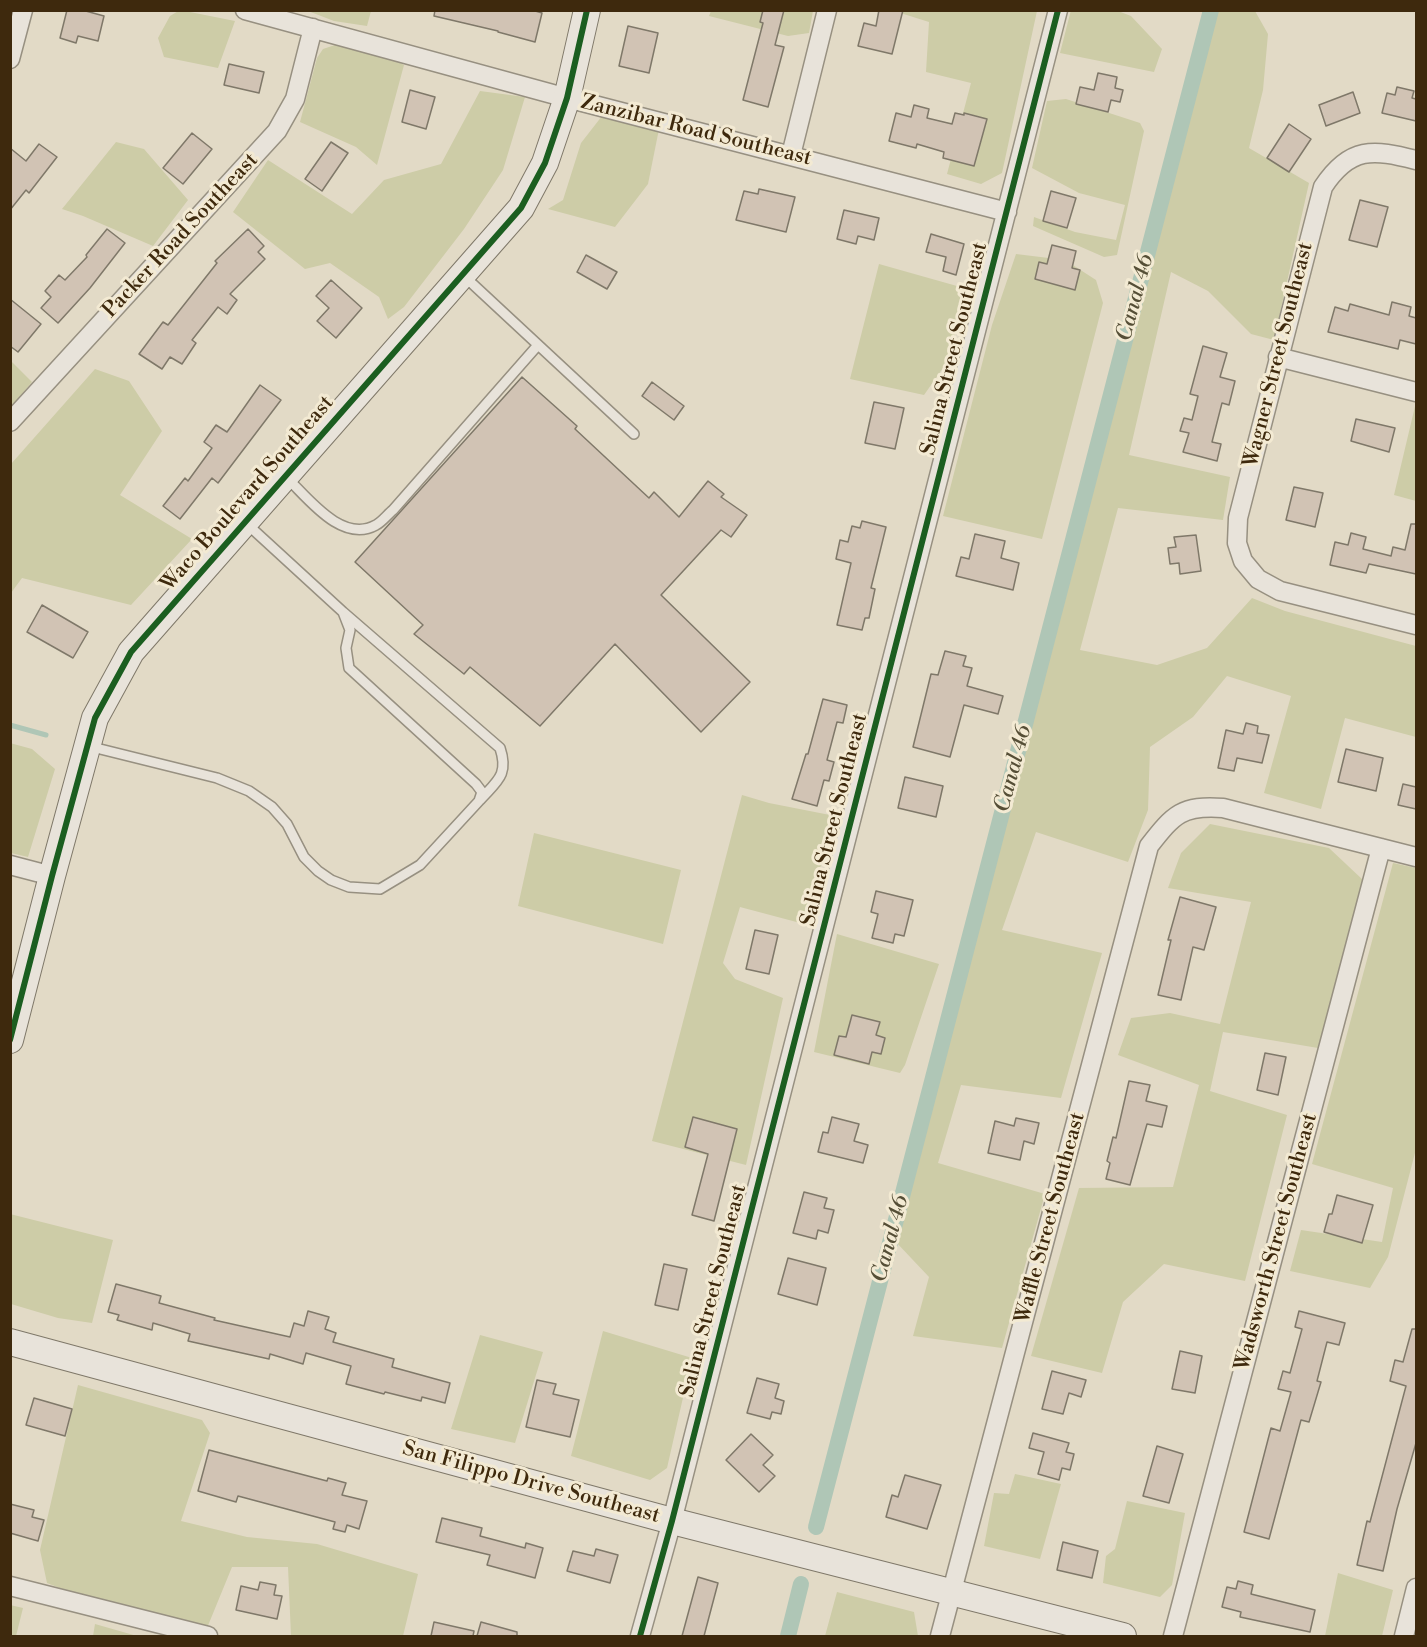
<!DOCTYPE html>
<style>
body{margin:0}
#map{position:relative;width:1427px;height:1647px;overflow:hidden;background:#e2dac6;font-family:"Libre Bodoni",serif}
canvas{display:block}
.frame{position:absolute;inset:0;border:12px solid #3e290d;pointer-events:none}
</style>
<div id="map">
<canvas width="1427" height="1647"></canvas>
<div class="frame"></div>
</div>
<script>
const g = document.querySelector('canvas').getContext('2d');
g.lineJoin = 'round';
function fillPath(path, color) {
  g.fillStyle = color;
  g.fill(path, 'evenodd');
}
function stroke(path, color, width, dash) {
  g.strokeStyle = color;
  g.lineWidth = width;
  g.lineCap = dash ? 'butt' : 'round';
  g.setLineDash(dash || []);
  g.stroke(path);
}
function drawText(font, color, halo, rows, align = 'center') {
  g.font = font + ' "Libre Bodoni",serif';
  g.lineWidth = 6;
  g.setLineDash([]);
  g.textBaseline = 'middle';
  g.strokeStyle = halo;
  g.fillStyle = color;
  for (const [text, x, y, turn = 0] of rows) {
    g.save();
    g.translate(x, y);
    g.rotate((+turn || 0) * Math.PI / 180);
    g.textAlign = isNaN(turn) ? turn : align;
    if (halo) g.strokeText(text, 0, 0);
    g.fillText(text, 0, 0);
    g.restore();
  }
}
fillPath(new Path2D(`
 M180,10L235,21L218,68L164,57L158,38L170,16Z
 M1071,10L1118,11L1131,16L1162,49L1154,72L1060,53Z
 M308,11H371L367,26L334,21Z
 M711,11H813L809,33L788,36L709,16Z
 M894,11H1037L1002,173L981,184L947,174L971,83L926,72L929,22Z
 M1216,11H1255L1268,34L1263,90L1249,148L1309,183L1274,340L1251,334L1208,291L1171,272L1129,455L1230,477L1223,520L1118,508L1080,650L1157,665L1207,648L1252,598L1285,611L1416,646V737L1345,718L1321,809L1264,793L1291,696L1227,676L1193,717L1150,747L1148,810L1128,862L1036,832L1002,930L1102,953L1061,1098L961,1085L938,1163L1045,1194L1002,1348L913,1336L929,1277L895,1241Z
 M341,43L391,58L404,65L377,165L356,147L300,122L317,58L323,49Z
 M480,91L525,97L503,170L464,229L404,307L388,319L379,297L330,263L305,269L233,212L268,160L352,214L384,180L441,164Z
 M1066,99L1140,123L1144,131L1117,255L1104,257L1033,226L1034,217L1075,232L1116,240L1125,205L1079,193L1032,168L1047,101Z
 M602,116L659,129L648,184L615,227L548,209L563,200L581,143Z
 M116,142L144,149L188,200L153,246L83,216L62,209Z
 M1016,254L1065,260L1096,280L1103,303L1042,539L943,516L992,325Z
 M879,264L964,288L950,358L924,395L850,379Z
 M11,361L32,382L11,407Z
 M95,369L129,381L162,431L120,495L192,539L131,605L22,578L11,593V464Z
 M1416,402V501L1394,495Z
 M10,743L32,749L55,769L28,857L11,853Z
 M742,795L769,803L835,816L804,924L740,907L723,963L735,979L783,998L746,1165L652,1141Z
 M1210,824L1329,848L1363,880L1318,1048L1223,1032L1210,1091L1287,1115L1245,1281L1164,1264L1123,1302L1102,1373L1031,1356L1079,1188L1173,1187L1199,1085L1118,1055L1131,1018L1170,1013L1220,1024L1251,902L1168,888L1181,853Z
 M534,833L681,870L663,944L518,906Z
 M1393,863L1416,868V1149L1388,1257L1370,1288L1290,1271L1301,1230L1382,1242L1393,1188L1312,1164Z
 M837,934L939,964L905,1065L900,1073L814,1052Z
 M10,1214L113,1240L92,1323L58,1318L11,1304Z
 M603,1331L692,1358L667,1468L650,1480L571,1456Z
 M480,1335L543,1352L515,1443L451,1429Z
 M78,1385L202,1420L210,1433L181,1521L247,1537L317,1544L418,1574L403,1636H291L288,1567H232L207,1628L85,1598L47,1583L40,1550Z
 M1015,1474L1061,1484L1040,1559L984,1546L994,1493L1009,1494Z
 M1127,1501L1185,1513L1172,1585L1160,1597L1103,1583L1106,1556L1115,1549Z
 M1338,1573L1393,1590L1382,1636H1325Z
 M837,1592L914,1612L918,1636H825Z
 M10,1605L23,1608L16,1636H11Z
 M95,1624L137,1636H93Z`), '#cdcca7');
stroke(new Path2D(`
 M10,725L46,735`), '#afc6b6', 5);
stroke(new Path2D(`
 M816,1527L1211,10
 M788,1636L801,1584`), '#afc6b6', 16);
const building = new Path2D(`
 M67,10H82L104,16L98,41L78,36L76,43L60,38Z
 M435,10H532L542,13L535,42L498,32V31L434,16Z
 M763,10H784L775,45L784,47L768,107L743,100L763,23L760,22Z
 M879,10H903L892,54L858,46L864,23L876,26Z
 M628,26L658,33L649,73L619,66Z
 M229,64L264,72L259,93L224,85Z
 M1098,73L1117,77L1115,88L1123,90L1120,102L1111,100L1108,112L1076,104L1080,87L1094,90Z
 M1397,87L1414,91L1412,98L1416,99V121L1382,113L1387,93L1395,95Z
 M410,90L435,97L426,129L402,122Z
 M1353,92L1360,113L1326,126L1319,105Z
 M914,105L929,109L927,118L952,124L955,113L964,115V113L987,119L974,166L943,158L944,152L917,144L916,148L889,141L896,113L911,117Z
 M1289,124L1311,139L1289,172L1267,158Z
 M192,133L212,149L183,184L163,168Z
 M331,142L348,153L322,191L305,179Z
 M39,144L57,157L29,193L26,190L10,210V148L26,161Z
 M759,189L795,197L786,232L736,220L744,191L758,194Z
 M1051,191L1076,198L1067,228L1043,221Z
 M1360,200L1388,207L1377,247L1349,240Z
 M844,210L879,218L874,240L858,236L856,244L837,239Z
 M107,229L125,243L90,288L58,323L41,308L51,297L45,291L59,275L65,280L87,257L86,255Z
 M248,229L264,246L258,252L265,259L230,294L237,300L227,314L218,307L192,340L196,343L182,364L170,357L162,369L139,354L163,322L168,325L217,263L215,261Z
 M931,234L964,244L956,275L943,271L946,257L926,252Z
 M1052,245L1076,251L1072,268L1080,270L1075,290L1035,279L1039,262L1047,264Z
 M586,255L617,272L607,289L577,272Z
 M331,280L362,308L336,338L317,321L329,308L316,296Z
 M10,299L41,324L18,352L10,346Z
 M1392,302L1411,307L1409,316L1416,318V344L1400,340L1398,349L1328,332L1335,307L1348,311L1350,304L1389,315Z
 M1203,346L1227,353L1220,377L1235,381L1229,405L1222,403L1212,442L1221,444L1217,461L1183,452L1189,433L1180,431L1184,418L1192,420L1198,396L1190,394Z
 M522,377L577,426L575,429L649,498L654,492L679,517L708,481L724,494L721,497L747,515L731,537L721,530L661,595L750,682L701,732L615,644L540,726L470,667L464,674L414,634L423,625L355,562Z
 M652,382L684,406L674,420L642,396Z
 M260,385L281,400L218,483L212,478L180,519L163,506L185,478L188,481L212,448L204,442L216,425L227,432Z
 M874,402L904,408L895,449L865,443Z
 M1356,419L1395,428L1389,452L1351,441Z
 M1294,487L1323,493L1315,527L1286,520Z
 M862,521L886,527L871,588L875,589L869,618H865L862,630L837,625L851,563L836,559L840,540L848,542L852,526L860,528Z
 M1411,524H1416V574L1369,564L1366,573L1330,565L1335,542L1348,545L1351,533L1366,537L1363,549L1391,556L1393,547L1405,550Z
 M975,534L1005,541L1001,558L1019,563L1013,590L956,576L961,557L969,559Z
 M1196,535L1201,571L1180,574L1179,563L1170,564L1168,548L1176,547L1174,537Z
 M42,605L88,632L73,658L27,632Z
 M945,651L966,656L963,666L972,668L967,686L1003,696L998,714L964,705L950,757L913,747L931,674L938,675Z
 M823,699L847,705L843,723L837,722L827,760L834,762L829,781L824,780L817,806L792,799L806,754H808Z
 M1246,723L1258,726L1257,733L1269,735L1262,763L1237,758L1234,771L1218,768L1226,730L1243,734Z
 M1346,749L1383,758L1376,791L1338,782Z
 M905,777L943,786L936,817L898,808Z
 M1403,784L1416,787V809L1398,805Z
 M876,891L913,900L904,936L895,934L893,943L872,938L878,914L871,912Z
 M1180,897L1216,907L1204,950L1193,947L1181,1000L1158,995L1171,940H1168Z
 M755,930L778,935L769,974L746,969Z
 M852,1015L880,1022L876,1035L885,1038L881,1054L872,1052L869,1064L834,1055L839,1036L846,1037Z
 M1265,1053L1286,1057L1278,1095L1257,1090Z
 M1129,1081L1150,1085L1146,1101L1167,1106L1162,1127L1147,1124L1130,1185L1106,1179L1110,1163L1107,1161L1113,1137L1116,1138Z
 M693,1117L737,1129L714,1221L692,1215L708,1154L685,1147Z
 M832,1117L859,1124L854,1141L868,1145L863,1163L818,1152L823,1132L828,1133Z
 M1016,1118L1039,1123L1034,1144L1024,1141L1020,1160L988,1153L995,1121L1014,1126Z
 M804,1192L827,1198L824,1208L834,1210L828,1233L818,1230L816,1239L793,1233Z
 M1337,1195L1373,1205L1362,1243L1324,1232L1329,1214H1332Z
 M788,1258L826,1268L817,1305L778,1294Z
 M664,1264L687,1269L678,1310L655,1305Z
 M116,1284L161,1296L159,1303L215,1318L214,1320L290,1337L294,1323L304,1326L308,1311L329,1317L325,1329L336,1333L333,1342L394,1359L392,1367L450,1383L445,1403L422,1397L421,1401L385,1392L384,1394L346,1384L351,1366L306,1353L303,1364L270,1354L269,1359L188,1341L190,1334L153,1323L152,1330L117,1320L119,1315L108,1312Z
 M1299,1311L1345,1323L1339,1345L1327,1342L1317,1381L1321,1382L1309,1422L1301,1420L1269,1539L1244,1532L1271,1428L1280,1431L1291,1392L1278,1389L1283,1371L1290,1373L1302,1329L1295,1327Z
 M1412,1329H1416V1443L1397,1509L1383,1571L1357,1565L1367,1521L1370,1522L1406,1386L1390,1381L1395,1360L1403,1362Z
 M1180,1351L1202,1356L1195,1393L1172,1389Z
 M1052,1371L1086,1380L1081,1397L1069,1393L1063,1414L1042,1409Z
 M757,1378L779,1384L775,1398L784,1401L781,1414L772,1412L770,1419L747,1413Z
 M537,1380L556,1384L553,1394L579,1400L570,1437L526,1427Z
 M34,1398L72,1409L65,1436L26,1425Z
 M1033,1433L1069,1443L1066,1452L1074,1454L1070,1470L1062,1468L1059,1480L1038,1474L1044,1452L1029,1448Z
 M751,1434L773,1455L763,1465L775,1476L759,1492L726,1460Z
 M1157,1446L1183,1454L1169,1503L1143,1496Z
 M209,1450L327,1481L328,1478L346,1483L342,1495L367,1501L359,1529L347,1525L345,1532L333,1529L335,1522L238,1496L236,1502L198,1491Z
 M905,1475L941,1485L927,1529L886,1517L892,1495L898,1497Z
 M10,1504L34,1510L32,1517L44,1520L38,1541L10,1533Z
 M442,1518L482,1528L480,1536L525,1548L526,1543L543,1548L535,1578L487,1565L490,1555L436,1542Z
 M1063,1542L1098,1551L1092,1578L1057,1570Z
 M596,1549L618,1555L610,1583L567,1571L573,1551L594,1556Z
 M698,1577L718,1583L704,1636H682Z
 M1238,1581L1253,1585L1251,1594L1315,1610L1310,1632L1240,1617L1241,1612L1222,1607L1227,1587L1236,1589Z
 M260,1582L276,1585L274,1595L282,1596L277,1619L236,1610L241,1586L258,1590Z
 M434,1622L474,1631L473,1636H431Z
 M481,1622L517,1632V1636H477Z`);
fillPath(building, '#d1c3b4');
stroke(building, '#7f7869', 1.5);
const lane = new Path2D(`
 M464,276L634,434
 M287,478C308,498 342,544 376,525C382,522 388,514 393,510L538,345
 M247,524L343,612L500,748C509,775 497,781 480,800
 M88,746L217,778L249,791L272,807L287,824L304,857L318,871L331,880L349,887L380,889L420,865L479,801L482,792L476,784L349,668L346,648L350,630L343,612`);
const street = new Path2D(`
 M245,10L567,98L1007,212
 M10,59L23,10
 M791,155L827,10
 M1416,160C1373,149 1350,146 1323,187L1238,518L1237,543L1243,561L1258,579L1280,591L1416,625
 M1278,357L1416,392
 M10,422L277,131L295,99L313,28
 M10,865L52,876
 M10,1586L208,1636
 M640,1636L672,1521L1058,10
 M940,1636L1149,846C1174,814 1182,805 1223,808L1416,857
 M1173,1636L1381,848
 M1404,1636L1416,1588`);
const secondary = new Path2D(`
 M10,1040L52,876L95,718L131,652L521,208L545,163L567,98L587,10
 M10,1342L672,1521L1123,1636`);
stroke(lane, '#979081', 12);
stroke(street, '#979081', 21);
stroke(secondary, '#7f7869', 28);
stroke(lane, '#e8e3da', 9);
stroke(street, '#e8e3da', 18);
stroke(secondary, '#e8e3da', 26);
stroke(new Path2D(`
 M10,1040L52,876L95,718L131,652L521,208L545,163L567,98L587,10
 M640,1636L672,1521L1058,10`), '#1b5e20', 6);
drawText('21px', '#3e290d', '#f3ead3', [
 ["Zanzibar Road Southeast",696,131,14],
 ["Packer Road Southeast",181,236,-47],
 ["Salina Street Southeast",955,349,-76],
 ["Wagner Street Southeast",1279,355,-76],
 ["Waco Boulevard Southeast",248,494,-49],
 ["Salina Street Southeast",835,820,-76],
 ["Waffle Street Southeast",1051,1218,-75],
 ["Wadsworth Street Southeast",1277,1242,-75],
 ["Salina Street Southeast",714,1291,-76],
 ["San Filippo Drive Southeast",531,1483,15]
]);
drawText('italic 22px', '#554e36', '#f3ead3', [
 ["Canal 46",1136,298,-75],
 ["Canal 46",1014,769,-75],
 ["Canal 46",891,1239,-75]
]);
</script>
